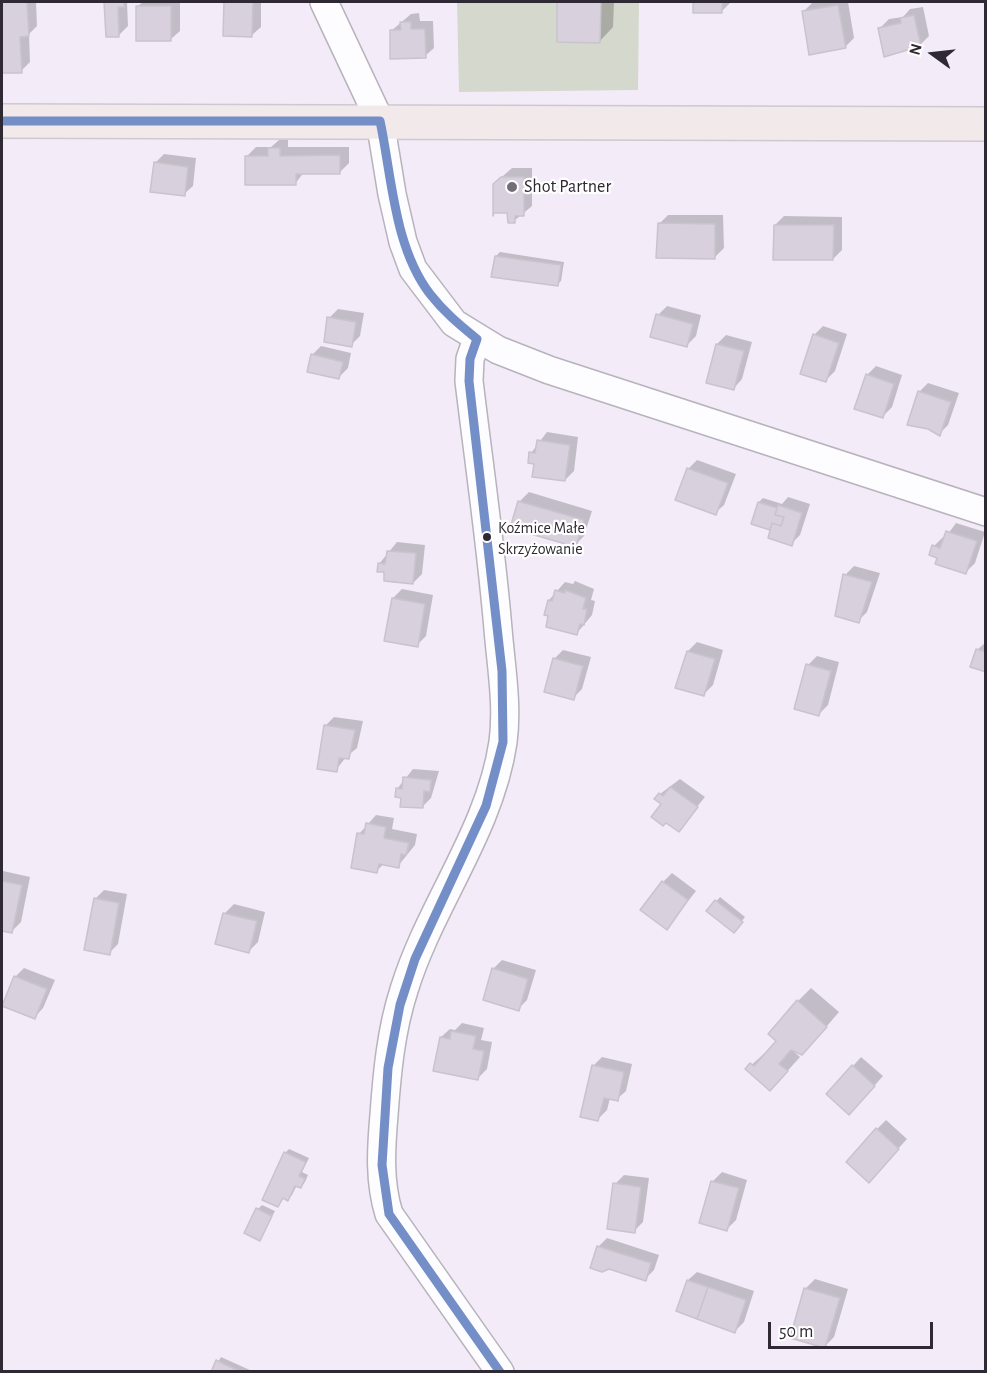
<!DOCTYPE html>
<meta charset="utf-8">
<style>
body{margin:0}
#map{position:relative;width:987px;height:1373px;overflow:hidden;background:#f3ecf8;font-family:"Alegreya Sans",sans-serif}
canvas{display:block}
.frame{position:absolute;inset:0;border:3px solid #2e2932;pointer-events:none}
.north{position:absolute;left:903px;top:24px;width:60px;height:60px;-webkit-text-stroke:4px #fff;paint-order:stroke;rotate:285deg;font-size:16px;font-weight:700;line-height:24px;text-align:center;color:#2e2932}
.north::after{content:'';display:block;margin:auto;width:21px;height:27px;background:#2e2932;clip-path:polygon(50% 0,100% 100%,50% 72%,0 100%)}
.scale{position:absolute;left:768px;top:1322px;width:165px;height:27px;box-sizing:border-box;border:3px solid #2e2932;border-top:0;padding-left:8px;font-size:18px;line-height:21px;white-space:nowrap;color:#2e2932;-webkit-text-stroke:4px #fff;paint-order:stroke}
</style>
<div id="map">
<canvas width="987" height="1373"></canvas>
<div class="frame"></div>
<div class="north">N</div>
<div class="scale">50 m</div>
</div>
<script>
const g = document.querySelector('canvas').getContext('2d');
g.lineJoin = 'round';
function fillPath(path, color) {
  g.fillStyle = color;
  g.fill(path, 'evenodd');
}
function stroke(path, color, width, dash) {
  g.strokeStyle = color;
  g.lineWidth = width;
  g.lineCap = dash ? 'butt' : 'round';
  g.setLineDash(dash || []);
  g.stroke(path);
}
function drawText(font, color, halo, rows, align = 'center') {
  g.font = font + ' "Alegreya Sans",sans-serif';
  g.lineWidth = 4.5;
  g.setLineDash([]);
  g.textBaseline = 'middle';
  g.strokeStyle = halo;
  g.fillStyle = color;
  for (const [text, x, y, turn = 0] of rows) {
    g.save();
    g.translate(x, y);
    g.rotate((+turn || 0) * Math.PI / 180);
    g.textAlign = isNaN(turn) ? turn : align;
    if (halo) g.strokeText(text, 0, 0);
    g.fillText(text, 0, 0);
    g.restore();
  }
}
fillPath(new Path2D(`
 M457,2H639L638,90L459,92Z`), '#d5d8cd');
fillPath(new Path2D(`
 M2,2H36L37,26L29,34L30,62L21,71L2,72Z
 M106,2H127L128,26L119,35L107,36Z
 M143,2H180V31L171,39L138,6Z
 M226,2H261V27L252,35H225Z
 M559,2H614L613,27L600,41L559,40Z
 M695,2H731L722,11H695Z
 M813,2H848L854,38L845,47L804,11Z
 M923,7L929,36L920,45L880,28L889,19L903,17L910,9Z
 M419,13L420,21H433L434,48L425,56L391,31L411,14Z
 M279,140H288V147H349V163L340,172H304L295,184L247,156L256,147H271Z
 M164,154L196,158L193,186L184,194L155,163Z
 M512,168H532V206L514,221L494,184Z
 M668,215H723L724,248L715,257L659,224Z
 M784,216L842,217V250L833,259L775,225Z
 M500,252L564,262L561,281L557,285L496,256Z
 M667,306L701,315L696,336L687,345L658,315Z
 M338,309L364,313L360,336L351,345L329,318Z
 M823,326L847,334L835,371L826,380L814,335Z
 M726,335L752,342L742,379L734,388L708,382L717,344Z
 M321,346L351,353L348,368L339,377L312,355Z
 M876,366L902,375L892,407L883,416L867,375Z
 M928,383L959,393L948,425L939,434L919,392Z
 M547,432L578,437L574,471L565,480L535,463L531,453Z
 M697,460L736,474L724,505L715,513L688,469Z
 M529,492L592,511L584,536L575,545L512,527L520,501Z
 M788,497L810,504L800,535L791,544L773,524L769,528L753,523L759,502L763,498L782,504Z
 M956,523L985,532L975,563L966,572L939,557L934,546L943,537L945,538Z
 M397,542L425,545L422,574L413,583L386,571L379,564Z
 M854,566L880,573L867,612L858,621L845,575Z
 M575,581L594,589L591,600L595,601L592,615L577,633L549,600L565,582L573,584Z
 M402,589L433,595L426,636L417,645L393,598Z
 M697,642L723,650L713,685L704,694L688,651Z
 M986,642V670L977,650Z
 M563,650L591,657L582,689L573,698L554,659Z
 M817,656L839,662L828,705L819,714L808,665Z
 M334,717L363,721L357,748L346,757L336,770L325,726Z
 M413,769L439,771L431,798L422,807L403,797L397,789Z
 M680,779L705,797L678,830L660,794Z
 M376,815L394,818L392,829L417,834L415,845L398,866L384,864L376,871L359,834Z
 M3,871L30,877L21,922L12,931L2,929Z
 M672,873L696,891L667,928L663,882Z
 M104,890L127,894L118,944L109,953L95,899Z
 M720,897L745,917L737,927L708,911Z
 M234,904L265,912L258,942L249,951L217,943L225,913Z
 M502,960L536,970L527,1000L518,1009L493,969Z
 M24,968L55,980L43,1008L35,1017L15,977Z
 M811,988L839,1012L815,1040L792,1050L800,1057L783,1076L747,1069L778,1041L798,1001Z
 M462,1023L484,1028L481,1040L492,1042L487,1069L478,1078L441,1037L450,1029L455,1030Z
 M602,1057L632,1064L626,1091L617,1099L610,1098L607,1110L598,1119L593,1066Z
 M861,1057L883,1076L858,1104L853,1066Z
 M886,1120L907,1139L877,1172V1129Z
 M289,1149L309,1158L302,1172L308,1175L305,1182L301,1187L297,1185L292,1195L288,1199L284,1197L278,1206L285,1153Z
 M722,1172L747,1180L736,1220L727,1229L701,1222L713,1181Z
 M624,1175L649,1178L643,1222L634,1231L615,1184Z
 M262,1205L275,1211L260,1239L258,1209Z
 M607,1238L659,1255L654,1270L645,1279L598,1247Z
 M697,1272L754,1291L744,1322L735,1331L688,1280Z
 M815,1279L848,1289L834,1337L825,1346L791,1336L806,1288Z
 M221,1357L252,1371L209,1372L213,1371Z`), '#0003');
const building = new Path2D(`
 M2,2H27L29,36L20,37L22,73H2Z
 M104,2H124V7H118L119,37H106Z
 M224,2H253L252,37L223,36Z
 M557,2H601L600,43L557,42Z
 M693,2H722V13H693Z
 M838,5L846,48L809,55L802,11Z
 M136,6H171V41H136Z
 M914,15L921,46L884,57L878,28L901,23L900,18Z
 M400,22H411V29H425L426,58L390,59V30H401Z
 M268,148H280V156L340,155V174H296V185H245V156H268Z
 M154,162L188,167L185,196L150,192Z
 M501,177H524V216H515V223H508L507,213H494L493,216V184Z
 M658,223L715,224V259L656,258Z
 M774,225H834L833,260H773Z
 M495,256L561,265L558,286L491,277Z
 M656,314L693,324L687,347L650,337Z
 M327,317L356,322L352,347L324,342Z
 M813,334L839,343L826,382L800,374Z
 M716,344L744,351L734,390L706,383Z
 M311,354L343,362L339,379L307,372Z
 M866,374L894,384L883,418L854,409Z
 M918,391L951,402L940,436L928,429L907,425Z
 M537,440L570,445L565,481L532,477L534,464L528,463L529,452L535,453Z
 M687,468L728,483L716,515L675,500Z
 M518,501L584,520L576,547L510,528Z
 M758,502L777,508L775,515L784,517L781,526L772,523L770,530L751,524Z
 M778,505L802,513L792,546L768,538L772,523L781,526L784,517L775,515Z
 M946,531L977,541L966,574L935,564L937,558L929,555L932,545L940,548Z
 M387,551L416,553L413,584L384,581V572H377L378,563L385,564Z
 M843,574L872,582L859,623L835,616Z
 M555,590L565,593V590L586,598L583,609H587L584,625L580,624L577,635L546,627L548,616L544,615L548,600L552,601Z
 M392,598L425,604L418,647L384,641Z
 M976,649L986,652V672L970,667Z
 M687,651L715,659L704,696L675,688Z
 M553,658L583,666L574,700L544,692Z
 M806,664L831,671L819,716L794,709Z
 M324,725L355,730L349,759L339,758L337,772L317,769Z
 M403,777L431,780L430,792L424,791L423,808L400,807L401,798L395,797L396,788L402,789Z
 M670,787L698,807L679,832L666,823L663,826L651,817L661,804L654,799L659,793L663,796Z
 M366,823L386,827L384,838L409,843L406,855L401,854L399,868L379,864L377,873L351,868L357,833L364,834Z
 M2,881L22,885L12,933L2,931Z
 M662,881L688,900L667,930L640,910Z
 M94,898L119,903L110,955L84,950Z
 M715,900L743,922L734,933L706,911Z
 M223,913L257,921L249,953L215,944Z
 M492,968L528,979L519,1011L483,1000Z
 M14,976L47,989L35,1019L2,1006Z
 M797,1000L827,1027L802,1055L791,1050L779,1064L788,1071L770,1091L745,1069L750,1063L754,1066L776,1041L768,1034Z
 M451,1031L476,1036L473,1049L484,1051L478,1080L433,1071L440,1037L450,1039Z
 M592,1065L624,1072L618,1101L604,1098L598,1121L580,1117Z
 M852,1065L875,1086L849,1115L826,1094Z
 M876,1128L899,1149L869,1183L846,1162Z
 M284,1152L306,1162L299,1176L305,1179L301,1188L295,1186L288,1201L283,1198L278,1207L262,1200Z
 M711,1181L739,1188L727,1231L699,1223Z
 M613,1183L641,1187L635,1233L607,1229Z
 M256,1208L272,1216L260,1241L244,1233Z
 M597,1246L651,1263L646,1281L609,1269L602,1272L590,1268Z
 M687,1280L708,1287L697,1319L676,1311Z
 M708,1287L746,1300L735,1333L697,1319Z
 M804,1288L840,1298L825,1348L790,1338Z
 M216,1360L241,1372H211Z`);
fillPath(building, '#d8d0dc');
stroke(building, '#c9c3cd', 1.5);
const minor = new Path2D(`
 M324,2L380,121L392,194L403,242L413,269L454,323L498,350L549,370L986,512
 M477,339L470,359L469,381C479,464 491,546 498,629C501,666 508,705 503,742C490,831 430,905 404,990C391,1030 387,1073 384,1115C381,1149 379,1182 389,1214L500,1372`);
const major = new Path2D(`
 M2,121L986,124`);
stroke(minor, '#b7b2bc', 30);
stroke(major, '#cdc9d0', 36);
stroke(minor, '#fdfcfe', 27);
stroke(major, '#f2e9ea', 33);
stroke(new Path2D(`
 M2,121H380
 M380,121C392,177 394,247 430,294C444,312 460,325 477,339
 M477,339L470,359L469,381L502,671L503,742L486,806L415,959L400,1005L388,1068L382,1165L389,1214L500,1372`), '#748ec8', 9);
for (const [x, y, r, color] of [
 [512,187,6,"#736d77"],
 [487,537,5,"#2e2932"]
]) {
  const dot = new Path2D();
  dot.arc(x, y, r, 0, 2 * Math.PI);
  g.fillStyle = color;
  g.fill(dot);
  stroke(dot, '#fff', 2);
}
drawText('16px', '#2e2932', '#fff', [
 ["Koźmice Małe",498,528],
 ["Skrzyżowanie",498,549]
], 'left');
drawText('18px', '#2e2932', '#fff', [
 ["Shot Partner",524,187]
], 'left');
</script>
